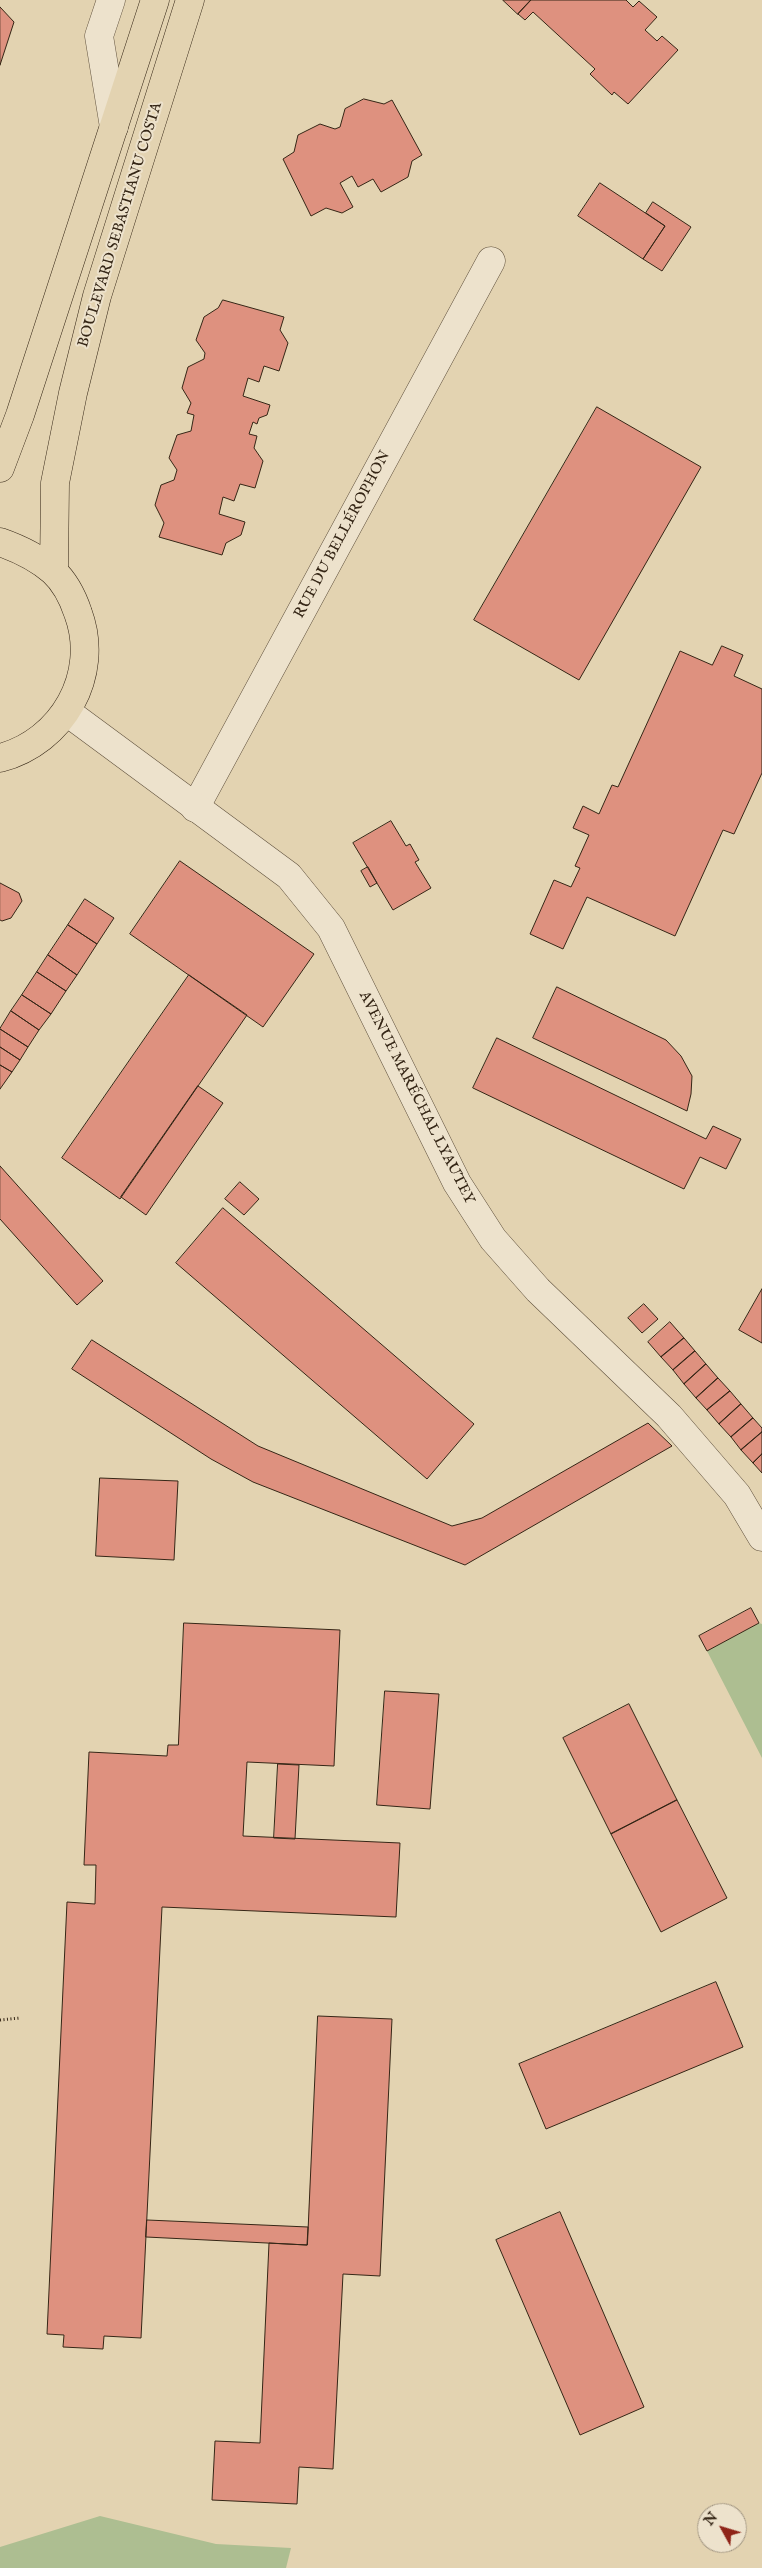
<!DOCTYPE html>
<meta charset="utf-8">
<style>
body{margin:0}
#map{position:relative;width:762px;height:2568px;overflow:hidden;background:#e3d3b1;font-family:"IM FELL English",serif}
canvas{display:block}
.north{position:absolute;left:697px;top:2503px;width:50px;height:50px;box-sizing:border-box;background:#ede2cc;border:1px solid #a39783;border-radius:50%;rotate:309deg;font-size:14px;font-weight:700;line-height:20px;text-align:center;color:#352616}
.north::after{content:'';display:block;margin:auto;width:18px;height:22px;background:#8f2418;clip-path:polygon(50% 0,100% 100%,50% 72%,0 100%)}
</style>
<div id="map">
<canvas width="762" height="2568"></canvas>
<div class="north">N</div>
</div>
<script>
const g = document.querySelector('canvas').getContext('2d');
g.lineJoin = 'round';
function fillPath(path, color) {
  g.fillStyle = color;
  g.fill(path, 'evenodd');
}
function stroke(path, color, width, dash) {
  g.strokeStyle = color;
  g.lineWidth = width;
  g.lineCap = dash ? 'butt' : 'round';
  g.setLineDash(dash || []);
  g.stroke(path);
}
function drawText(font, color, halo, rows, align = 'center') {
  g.font = font + ' "IM FELL English",serif';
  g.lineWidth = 4;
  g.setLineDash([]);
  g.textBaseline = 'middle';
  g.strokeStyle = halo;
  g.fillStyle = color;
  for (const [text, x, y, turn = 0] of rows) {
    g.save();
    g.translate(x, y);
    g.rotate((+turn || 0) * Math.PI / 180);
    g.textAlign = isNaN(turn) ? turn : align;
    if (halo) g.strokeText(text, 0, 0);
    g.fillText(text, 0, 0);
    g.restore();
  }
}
fillPath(new Path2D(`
 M759,1623L762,1624V1758L707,1651Z
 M100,2516L216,2544L291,2548L286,2568H0V2547Z`), '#adbe91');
const building = new Path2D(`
 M503,0H531L518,14Z
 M531,0H626L633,7L639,1L657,17L645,30L657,41L662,36L678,50L628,104L614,92L612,95L590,74L595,69L533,12L525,20L518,14Z
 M0,7L14,22L0,65Z
 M364,99L384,104L392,100L422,155L412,161L408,177L381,192L373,179L358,187L352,176L340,183L353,207L342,213L326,208L311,216L283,159L294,152L298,135L320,124L335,129L340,127L345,109Z
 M600,183L665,226L643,259L578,216Z
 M653,202L691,227L662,271L643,259L665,226L646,213Z
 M223,300L284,317L280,330L288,343L279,371L264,366L259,382L248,378L243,396L270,405L267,415L259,418L257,424L253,422L249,434L257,436L254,448L263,461L255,488L240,484L234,501L223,497L219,514L245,522L241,535L226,543L222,555L159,537L164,523L155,505L161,485L174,480L177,470L169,458L177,435L191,431L194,415L187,413L191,403L182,388L188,367L204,359L205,353L196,340L204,317L218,308Z
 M597,407L701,467L579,680L474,620Z
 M722,646L743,655L734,676L762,689V773L734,834L723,830L675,936L587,897L563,949L530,934L554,880L571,887L580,868L575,866L589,835L573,828L583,806L599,814L612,785L618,787L680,651L712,665Z
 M391,821L406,846L410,844L419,860L415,862L431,888L393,910L353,843Z
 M180,861L314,954L263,1027L130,934Z
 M368,867L377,883L370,887L361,871Z
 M0,883L19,893L22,901L11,918L2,921L0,920Z
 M85,899L114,918L97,944L68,925Z
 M68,925L97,944L77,975L48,955Z
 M48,955L77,975L66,991L37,972Z
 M37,972L66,991L51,1014L22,995Z
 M189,975L247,1015L120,1199L62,1158Z
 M557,987L666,1040L681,1056L692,1076L691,1094L687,1111L533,1038Z
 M22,995L51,1014L39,1030L11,1011Z
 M11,1011L39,1030L28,1047L0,1029Z
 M0,1029L28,1047L20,1060L0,1047Z
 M497,1038L706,1139L713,1126L741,1139L726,1169L700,1157L684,1189L473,1088Z
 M0,1047L20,1060L12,1072L0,1065Z
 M0,1065L12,1072L0,1089Z
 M198,1086L223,1103L146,1215L121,1197Z
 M0,1166L103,1281L77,1305L0,1219Z
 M240,1182L259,1199L244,1215L225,1199Z
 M223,1208L474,1424L427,1479L176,1263Z
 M762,1289V1343L739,1330Z
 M644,1304L658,1319L642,1333L628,1318Z
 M670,1322L684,1338L661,1357L648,1342Z
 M684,1338L695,1351L673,1370L661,1357Z
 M92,1340L258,1446L452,1526L482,1518L648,1423L672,1446L465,1565L253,1482L211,1459L72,1369Z
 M695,1351L706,1364L684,1384L673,1370Z
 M706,1364L718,1378L696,1398L684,1384Z
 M718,1378L730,1391L707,1410L696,1398Z
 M730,1391L741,1404L719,1424L707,1410Z
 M741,1404L753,1418L731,1437L719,1424Z
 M753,1418L762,1428V1432L741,1450L731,1437Z
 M762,1432V1454L753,1463L741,1450Z
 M762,1454V1473L753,1463Z
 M100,1478L178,1481L174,1560L96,1556Z
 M751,1608L759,1623L707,1651L699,1636Z
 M184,1623L340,1630L334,1766L247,1762L243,1836L400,1843L396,1917L162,1907L141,2338L104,2336L103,2349L63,2347L64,2335L47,2334L67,1902L95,1904L96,1865H84L89,1752L167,1756L168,1745H178Z
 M385,1691L439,1694L430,1809L377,1805Z
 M629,1704L677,1800L611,1834L563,1738Z
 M278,1764L299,1765L295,1839L274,1838Z
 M677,1800L727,1898L661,1932L611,1834Z
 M716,1982L743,2047L546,2129L519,2064Z
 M318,2016L392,2019L380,2276L343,2274L333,2469L299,2467L297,2504L212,2500L215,2441L260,2443L269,2243L307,2245Z
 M560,2212L644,2407L580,2435L496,2240Z
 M147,2220L308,2227L307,2245L146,2237Z`);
fillPath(building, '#de917f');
stroke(building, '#352616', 1);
const minor = new Path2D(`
 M111,0L99,36L114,127
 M195,808L491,261`);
const tertiary = new Path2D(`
 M67,712L289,876L331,928L457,1183L493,1239L538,1290L669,1416L737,1495L762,1537`);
const primary = new Path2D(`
 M0,468L20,415L155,0
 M0,542C20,549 37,557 53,571C65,582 73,598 78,613C101,675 62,742 0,758
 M54,572L55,483L73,393L97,296L190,0`);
stroke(minor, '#60513d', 29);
stroke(tertiary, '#60513d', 29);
stroke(primary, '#352616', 29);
stroke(new Path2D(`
 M0,2020L20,2018`), '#352616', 3, [1, 2.5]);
stroke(minor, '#ede2cc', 28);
stroke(tertiary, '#ede2cc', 28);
stroke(primary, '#e3d3b1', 28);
drawText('15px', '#352616', '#ede2cc', [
 ["BOULEVARD SEBASTIANU COSTA",121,225,-73],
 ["RUE DU BELLÉROPHON",343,535,-62],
 ["AVENUE MARÉCHAL LYAUTEY",416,1098,63]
]);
</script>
